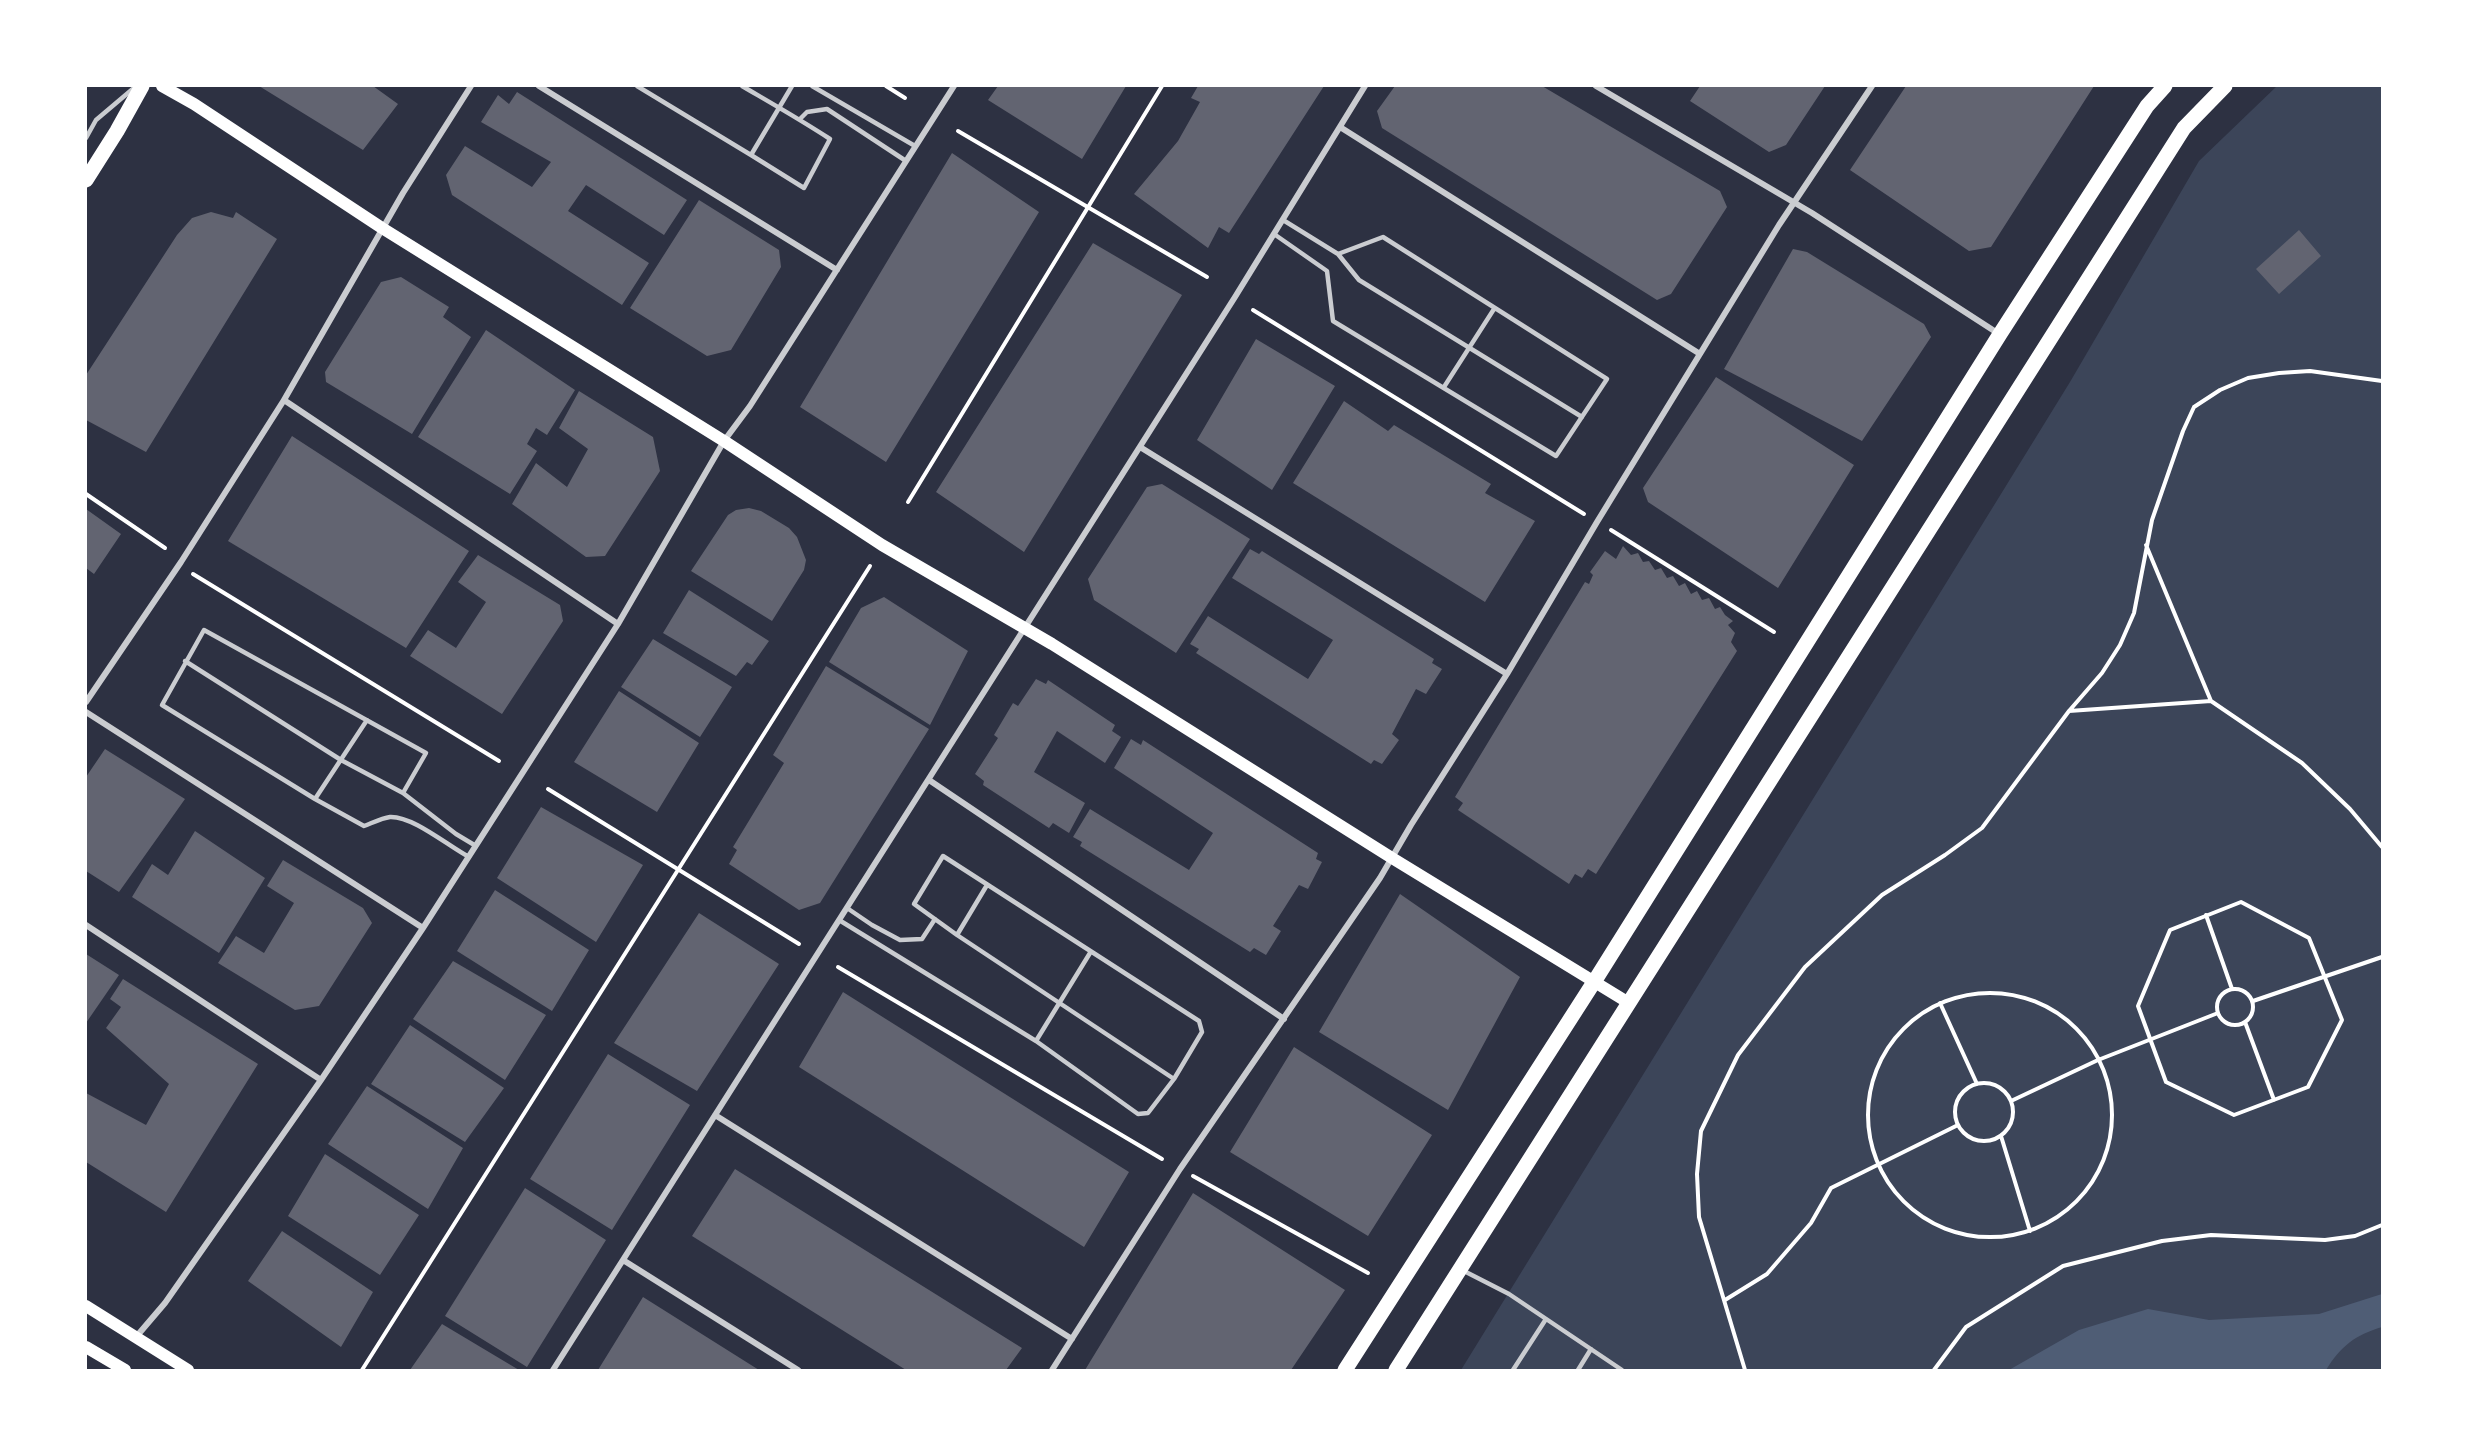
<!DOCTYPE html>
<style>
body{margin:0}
#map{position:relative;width:2468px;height:1456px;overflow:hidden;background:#2d3142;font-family:"Varela Round",sans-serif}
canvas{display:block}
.frame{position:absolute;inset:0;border:87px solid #fff;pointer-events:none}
</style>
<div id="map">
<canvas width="2468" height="1456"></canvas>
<div class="frame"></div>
</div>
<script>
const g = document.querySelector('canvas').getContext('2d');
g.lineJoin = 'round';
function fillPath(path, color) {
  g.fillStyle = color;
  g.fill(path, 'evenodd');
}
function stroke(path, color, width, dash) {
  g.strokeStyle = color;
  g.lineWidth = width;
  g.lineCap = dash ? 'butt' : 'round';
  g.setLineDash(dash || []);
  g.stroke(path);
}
fillPath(new Path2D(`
 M2277,86H2382V1370H1461L2070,382L2199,161Z`), '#3c4559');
fillPath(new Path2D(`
 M2382,1294V1327C2355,1335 2341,1346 2326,1370H2009L2079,1330L2148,1309L2209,1320L2319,1314Z`), '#4f5d75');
fillPath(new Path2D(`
 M259,86H373L398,104L363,150Z
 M998,86H1126L1082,159L988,100Z
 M1198,86H1324L1229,233L1219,227L1208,248L1134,194L1178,141L1200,102L1191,98Z
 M1395,86H1542L1720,191L1727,207L1671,294L1657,300L1382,128L1377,111Z
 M1700,86H1825L1786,145L1769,152L1690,101Z
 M1906,86H2094L1991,247L1969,251L1850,170Z
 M517,92L687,200L664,235L586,185L568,211L649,263L622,305L452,195L446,175L465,146L532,187L551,162L481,122L498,95L509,104Z
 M952,153L1039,212L886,462L800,407Z
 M699,200L779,250L781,267L731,350L707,356L630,308Z
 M211,212L233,218L236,212L277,239L146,452L86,420V375L177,235L192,218Z
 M2299,230L2321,256L2279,294L2256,269Z
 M1093,243L1182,295L1024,552L936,492Z
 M1793,249L1807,252L1924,324L1931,337L1862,441L1724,369Z
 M401,277L449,307L443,317L471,337L412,434L326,382L325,372L381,282Z
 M486,330L575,390L547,435L536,428L527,444L537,451L510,494L418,437Z
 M1256,339L1335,386L1272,490L1197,440Z
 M1716,377L1854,465L1778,588L1648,502L1643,488Z
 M579,391L653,437L660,471L605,556L586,557L512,504L536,463L567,487L588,449L559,428Z
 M1344,401L1388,431L1394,425L1491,484L1485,493L1535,521L1485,602L1293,483Z
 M292,436L469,551L406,648L228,541Z
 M1162,484L1250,539L1176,653L1094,600L1088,579L1147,487Z
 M749,508L761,511L789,528L797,537L806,560L804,570L772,621L691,571L728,515L736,510Z
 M86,509L121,534L94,574L86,568Z
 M1623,546L1631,555L1638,553L1643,562L1649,561L1655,570L1661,568L1667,578L1673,576L1679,586L1685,583L1691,594L1697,591L1702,600L1709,598L1715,609L1720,607L1725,615L1733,621L1728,625L1735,633L1731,642L1737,651L1596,874L1588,869L1582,878L1575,874L1569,884L1458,810L1463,803L1455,797L1585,582L1589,584L1593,575L1590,572L1605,551L1616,559Z
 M1250,549L1259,554L1262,551L1434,659L1432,663L1442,669L1426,694L1416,689L1392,734L1399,740L1382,764L1374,760L1371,764L1196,653L1199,649L1190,644L1208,616L1308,679L1333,640L1232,578Z
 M478,555L560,605L563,621L502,714L410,656L428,630L456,648L486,602L458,582Z
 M689,590L769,641L752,665L747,662L736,676L663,633Z
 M884,597L968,651L930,725L829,662L861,608Z
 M653,639L732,687L700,737L621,687Z
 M826,666L929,729L820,903L799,910L729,864L737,850L733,847L784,763L773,755Z
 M1036,679L1046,684L1048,680L1115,725L1112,731L1121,737L1105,763L1057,731L1034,772L1085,803L1069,833L1053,823L1049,828L983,785L984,781L975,774L998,738L994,735L1013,703L1018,706Z
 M619,691L699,743L657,812L574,762Z
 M1131,739L1141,745L1143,740L1318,853L1316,859L1322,862L1308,889L1299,885L1273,926L1281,931L1266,955L1254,948L1250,952L1080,846L1082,842L1073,837L1090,809L1189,870L1213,833L1114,768Z
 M105,749L185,799L119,892L86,871V777Z
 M541,807L643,865L596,942L497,878Z
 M195,831L265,878L219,953L132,897L152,864L168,875Z
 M283,860L363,908L372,923L319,1006L295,1010L218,963L236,936L264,953L294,903L267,886Z
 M495,890L589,950L552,1011L457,951Z
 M1400,894L1520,977L1448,1110L1319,1032Z
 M699,913L779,964L697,1091L614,1043Z
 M86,954L119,975L86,1023Z
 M453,961L546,1015L505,1080L413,1019Z
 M123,979L258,1064L166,1212L86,1162V1093L146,1125L169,1084L106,1028L121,1007L110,999Z
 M843,992L1129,1172L1084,1247L799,1067Z
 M410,1025L504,1088L465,1142L371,1084Z
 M1294,1047L1432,1135L1368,1236L1230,1152Z
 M608,1054L690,1105L612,1230L530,1179Z
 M367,1086L463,1148L428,1209L328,1144Z
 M325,1154L419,1215L380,1275L288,1216Z
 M735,1169L1022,1348L1006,1370H906L692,1236Z
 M525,1188L606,1240L527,1367L445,1316Z
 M1193,1193L1345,1290L1291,1370H1085Z
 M282,1231L373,1292L341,1347L248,1281Z
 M643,1297L759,1370H598Z
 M442,1324L519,1370H410Z`), '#626471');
stroke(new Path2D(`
 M886,86L905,98
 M958,131L1207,277
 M1253,310L1584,514
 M86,494L165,548
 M908,502L1162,86
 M1611,530L1774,632
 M2146,545L2211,701L2302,763L2350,809L2382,847
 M193,574L499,761
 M2069,711L2211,701
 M548,789L799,944
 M2241,902L2309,938L2342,1020L2308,1087L2234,1115L2166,1082L2138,1006L2170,930Z
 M2206,915L2232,989
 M838,967L1162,1159
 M2217 1007a18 18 0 1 1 36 0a18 18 0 1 1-36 0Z
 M1868 1115a122 122 0 1 1 244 0a122 122 0 1 1-244 0Z
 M2253,1001L2382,957
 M1940,1003L1977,1084
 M2245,1022L2274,1100
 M1955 1112a29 29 0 1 1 58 0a29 29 0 1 1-58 0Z
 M2011,1101L2098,1060L2218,1013
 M2001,1136L2030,1231
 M1193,1176L1368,1273
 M1725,1300L1767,1274L1811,1223L1831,1188L1958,1125
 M362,1370L870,566
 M1745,1370L1699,1217L1697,1174L1701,1131L1738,1055L1805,967L1882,895L1945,855L1982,828L2069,711L2102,673L2120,645L2134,613L2152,520L2183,431L2194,407L2220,390L2248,378L2279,373L2310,371L2382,381
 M1934,1370L1966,1327L2063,1266L2162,1241L2211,1235L2325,1240L2355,1236L2382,1225`), '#fff', 4);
stroke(new Path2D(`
 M637,86L751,155
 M742,86C771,103 801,120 830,139L804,188L751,155L792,86
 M812,86L915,146
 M800,119L807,112L827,109L906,161
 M86,138L96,120L135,87
 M1274,234L1327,271L1333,321L1556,456L1607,379L1383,237L1338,254L1283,220
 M1338,254L1359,280L1582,417
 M1444,387L1494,309
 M185,661L341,760L403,793L456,834L476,846
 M403,793L426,753L204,630L162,705L315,799L364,826C372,823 382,818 390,817C413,816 448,846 469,857
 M315,799L367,720
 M847,908L872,925L900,940L922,939L935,919
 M839,920L1036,1041L1138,1114L1148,1113L1174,1079L1202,1032L1199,1021L943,856L914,904L957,935L987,885
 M957,935L1174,1079
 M1036,1041L1090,953
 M1462,1270L1509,1294L1622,1370
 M1513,1370L1546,1319
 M1578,1370L1591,1349`), '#caccd0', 4.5);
stroke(new Path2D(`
 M539,86L837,270
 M1596,86L1812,213L1999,334
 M1340,127L1700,354
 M284,400L618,624
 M1140,447L1507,674
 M86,702L181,562L284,400L403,193L471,86
 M86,712L423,928
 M929,780L1284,1019
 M86,925L321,1080
 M715,1115L1072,1339
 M623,1260L798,1370
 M136,1337L165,1303L321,1080L423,928L618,624L724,441L750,406L954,86
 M553,1370L1235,297L1365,86
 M1052,1370L1180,1169L1380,878L1411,825L1507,674L1597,522L1779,225L1872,86`), '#caccd0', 6);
stroke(new Path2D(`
 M162,86L194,104L382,228L724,441L882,545L1052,644L1392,858L1629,1003
 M86,1306L188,1370
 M86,1347L125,1370`), '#fff', 12);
stroke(new Path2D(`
 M86,180L117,131L142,86
 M1345,1370L1594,982L2000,334L2147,106L2165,86
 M1396,1370L2184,128L2225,86`), '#fff', 15);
</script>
